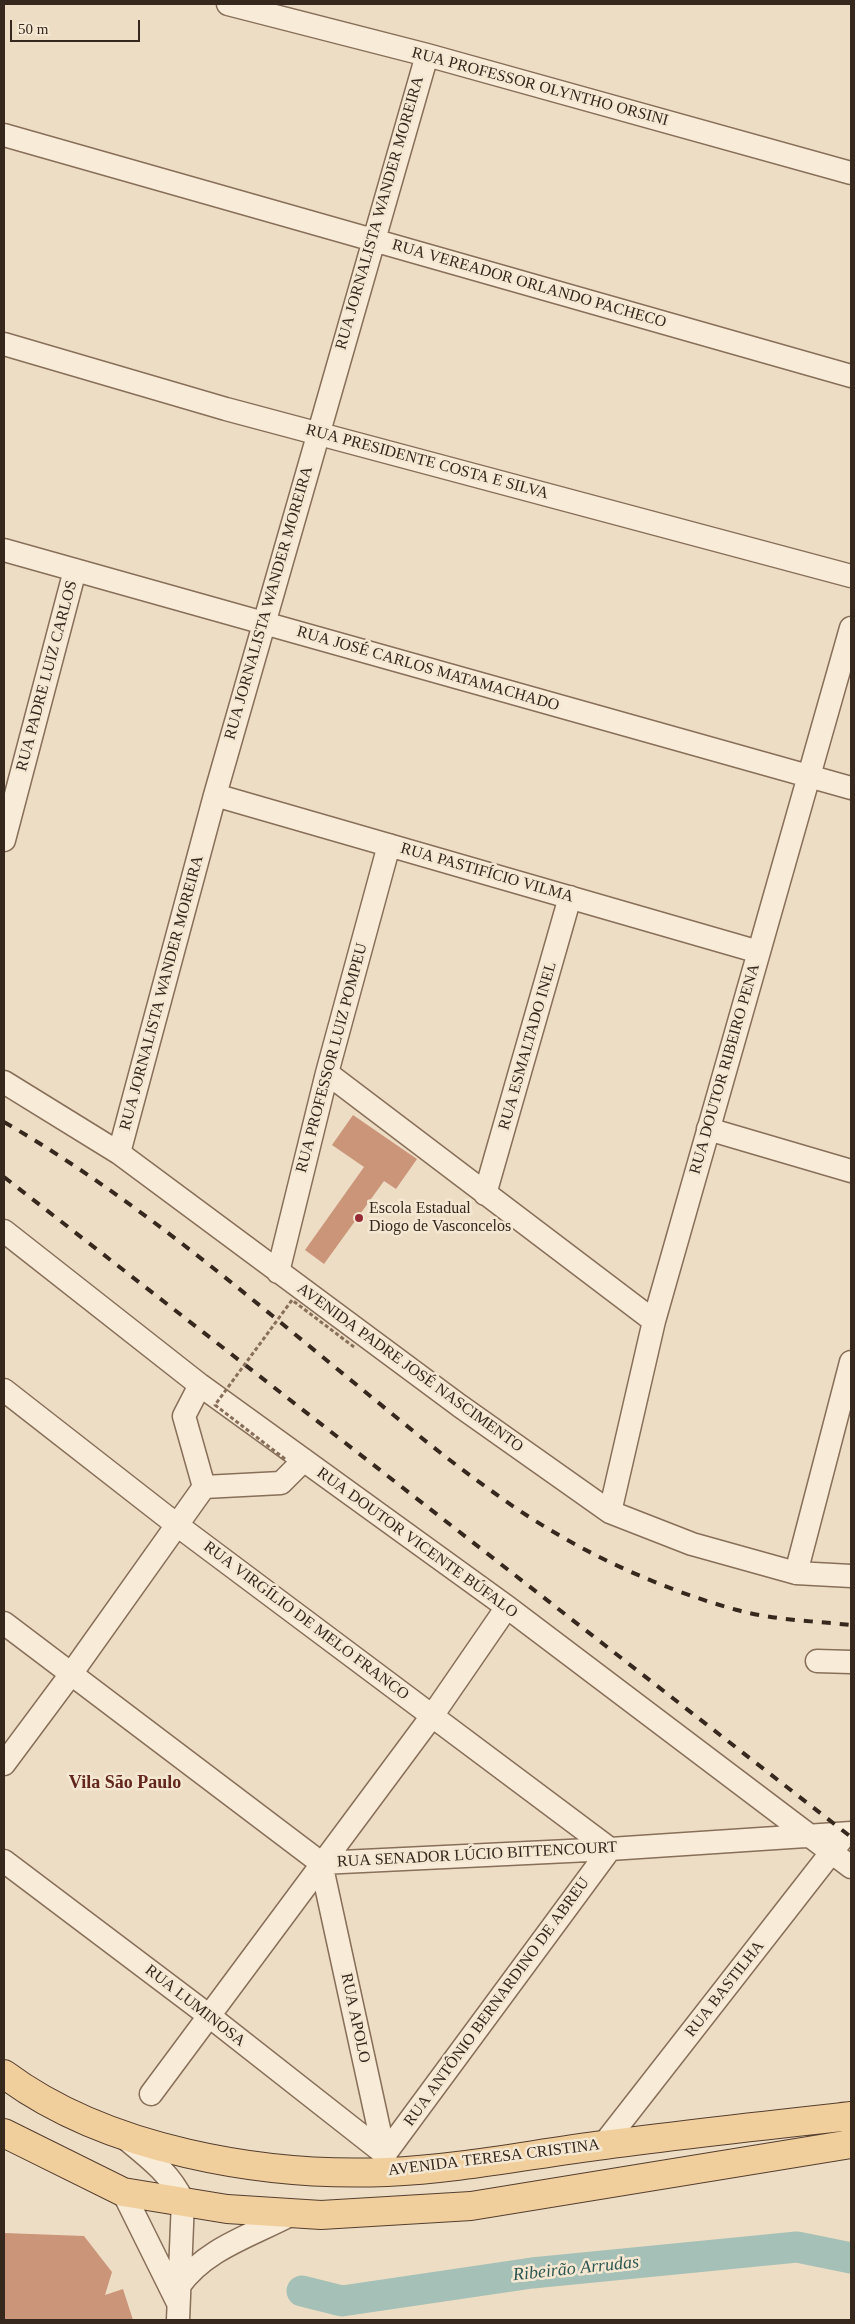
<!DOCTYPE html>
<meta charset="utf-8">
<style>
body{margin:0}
#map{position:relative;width:855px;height:2324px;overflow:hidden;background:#edddc4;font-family:Georgia,serif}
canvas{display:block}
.frame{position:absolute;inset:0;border:5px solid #37281e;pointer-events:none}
.scale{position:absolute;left:10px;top:20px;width:130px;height:22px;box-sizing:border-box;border:2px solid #37281e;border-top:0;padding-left:6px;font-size:15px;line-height:18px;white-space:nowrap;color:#37281e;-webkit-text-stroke:4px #f5e8d3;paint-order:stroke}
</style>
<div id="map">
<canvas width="855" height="2324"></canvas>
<div class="frame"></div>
<div class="scale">50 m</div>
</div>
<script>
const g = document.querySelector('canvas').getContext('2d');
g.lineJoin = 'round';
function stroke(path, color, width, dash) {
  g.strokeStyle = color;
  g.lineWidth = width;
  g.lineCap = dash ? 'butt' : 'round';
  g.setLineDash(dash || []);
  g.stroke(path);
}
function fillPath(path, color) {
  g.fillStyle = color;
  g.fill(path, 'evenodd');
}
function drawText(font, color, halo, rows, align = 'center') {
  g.font = font + ' Georgia,serif';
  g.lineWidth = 5;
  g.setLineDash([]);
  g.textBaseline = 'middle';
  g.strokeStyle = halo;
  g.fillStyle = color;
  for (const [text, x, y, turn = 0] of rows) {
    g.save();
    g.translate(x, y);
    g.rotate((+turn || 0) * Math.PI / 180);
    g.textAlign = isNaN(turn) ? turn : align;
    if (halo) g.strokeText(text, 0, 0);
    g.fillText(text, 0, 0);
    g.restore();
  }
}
stroke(new Path2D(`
 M302,2291L342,2301L532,2273L797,2247L851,2258`), '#a5c0b6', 31);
fillPath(new Path2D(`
 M353,1115L417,1159L396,1189L384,1181L324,1264L305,1250L364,1167L332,1145Z
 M4,2233L84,2236L112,2272L105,2295L123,2289L133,2320H4Z`), '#cb957a');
const minor = new Path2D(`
 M228,4L427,55L851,173
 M4,135L851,376
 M4,344L226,409L851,576
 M4,550L851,788
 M215,795L759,952
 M4,840L75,570
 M327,1073L654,1321
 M4,1082L119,1153L460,1406L610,1512L692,1544L796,1573L851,1576
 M708,1129L851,1171
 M119,1153L215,795L427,55
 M485,1194L570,897
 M4,1231L200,1385L507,1607L851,1867
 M278,1272L327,1073L389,845
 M200,1385L184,1416L204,1487
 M4,1390L177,1525L610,1849L385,2154
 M204,1487L281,1483L304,1460
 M610,1512L654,1321L851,628
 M796,1573L851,1362
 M4,1623L321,1863L610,1849L851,1833
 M817,1661L851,1662
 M4,1764L71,1674L204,1487
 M4,1861L208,2015L385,2154
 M321,1863L386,2161
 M151,2094L432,1716L507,1607
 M125,2138C148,2157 170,2173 183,2201L178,2320
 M603,2145L841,1840
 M123,2192L178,2303
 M179,2286C206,2248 253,2235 292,2214`);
const major = new Path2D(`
 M4,2074C106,2150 262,2177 387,2172C460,2169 532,2154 604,2145C686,2134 769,2125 851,2116
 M4,2133L123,2192L227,2209L321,2215L471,2206L851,2144`);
stroke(minor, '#876f5a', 25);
stroke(major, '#553e2f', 30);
stroke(minor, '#f8ebd7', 22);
stroke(major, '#f0cf9c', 28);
stroke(new Path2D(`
 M4,1122C127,1193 237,1287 347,1377C395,1416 442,1456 493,1492C565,1545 650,1586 737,1610C773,1620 813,1621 851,1625
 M4,1177L851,1837`), '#37281e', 4, [9, 9]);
stroke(new Path2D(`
 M285,1459L215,1405L292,1300L354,1347`), '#876f5a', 3, [4, 2.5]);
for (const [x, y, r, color] of [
 [359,1218,5,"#952c35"]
]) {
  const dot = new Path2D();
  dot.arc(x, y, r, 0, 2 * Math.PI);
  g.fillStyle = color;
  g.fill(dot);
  stroke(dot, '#f5e8d3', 2);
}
drawText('16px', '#37281e', '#f5e8d3', [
 ["RUA PROFESSOR OLYNTHO ORSINI",540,87,15],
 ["RUA JORNALISTA WANDER MOREIRA",380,213,-74],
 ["RUA VEREADOR ORLANDO PACHECO",529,284,16],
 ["RUA PRESIDENTE COSTA E SILVA",427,462,15],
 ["RUA JORNALISTA WANDER MOREIRA",269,603,-74],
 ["RUA JOSÉ CARLOS MATAMACHADO",428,669,16],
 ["RUA PADRE LUIZ CARLOS",47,676,-75],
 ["RUA PASTIFÍCIO VILMA",487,873,16],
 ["RUA JORNALISTA WANDER MOREIRA",162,993,-75],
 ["RUA ESMALTADO INEL",528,1046,-74],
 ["RUA PROFESSOR LUIZ POMPEU",332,1058,-75],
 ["RUA DOUTOR RIBEIRO PENA",725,1069,-74],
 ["AVENIDA PADRE JOSÉ NASCIMENTO",410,1368,36],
 ["RUA DOUTOR VICENTE BÚFALO",417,1543,36],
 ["RUA VIRGÍLIO DE MELO FRANCO",306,1621,37],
 ["RUA SENADOR LÚCIO BITTENCOURT",477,1855,-3],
 ["RUA BASTILHA",725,1989,-52],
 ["RUA ANTÔNIO BERNARDINO DE ABREU",497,2002,-54],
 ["RUA LUMINOSA",195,2006,38],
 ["RUA APOLO",355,2018,78],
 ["AVENIDA TERESA CRISTINA",494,2158,-7]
]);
drawText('16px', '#37281e', '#f5e8d3', [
 ["Escola Estadual",369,1209],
 ["Diogo de Vasconcelos",369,1227]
], 'left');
drawText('bold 18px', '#63271e', '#f5e8d3', [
 ["Vila São Paulo",125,1783]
]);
drawText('italic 18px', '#2e5751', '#f5e8d3', [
 ["Ribeirão Arrudas",576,2269,-6]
]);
</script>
